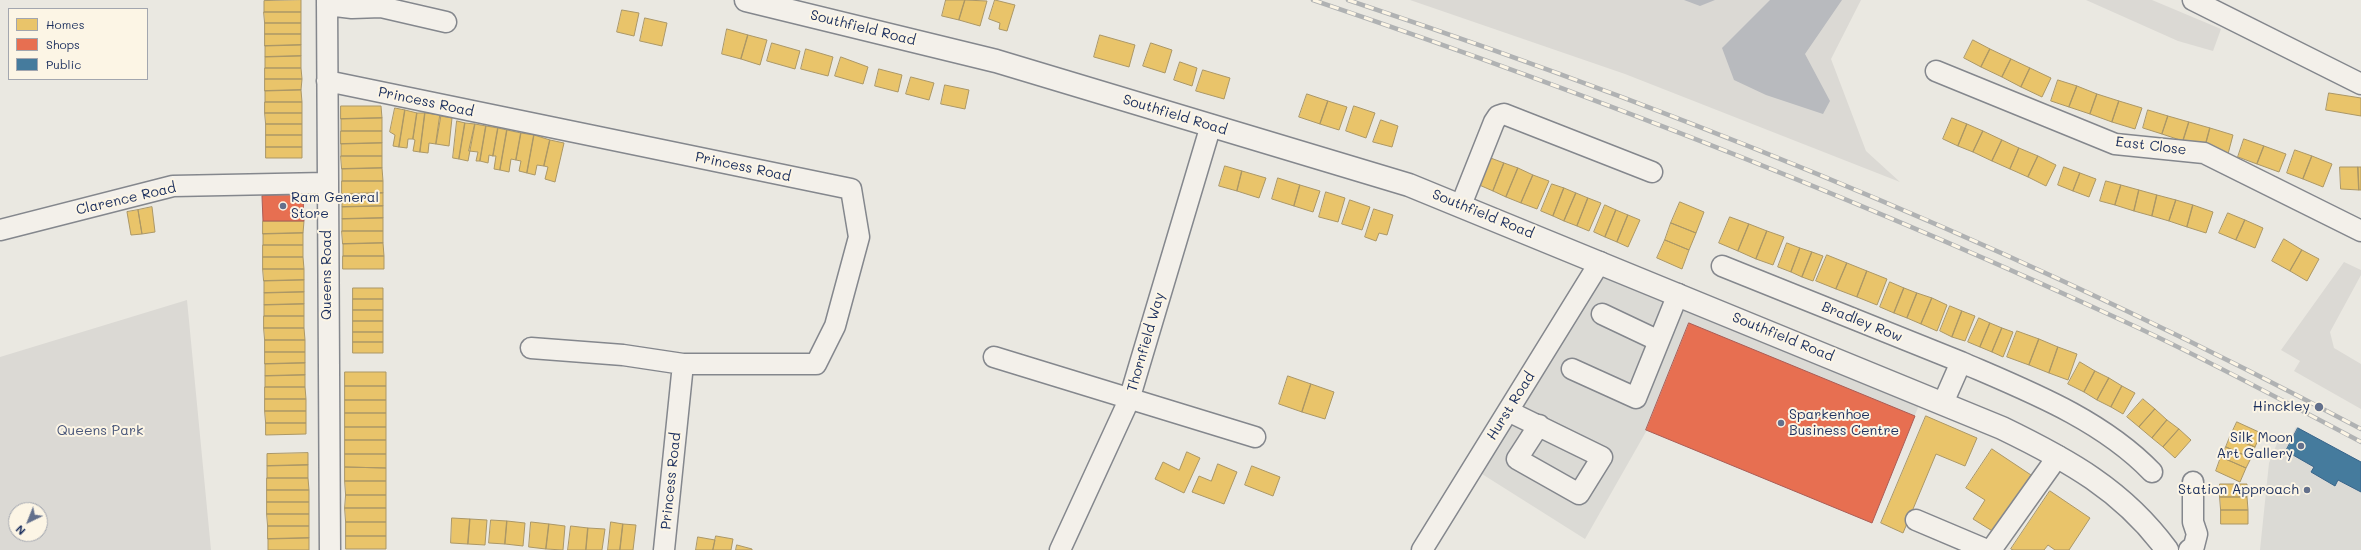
<!DOCTYPE html>
<style>
body{margin:0}
#map{position:relative;width:2361px;height:550px;overflow:hidden;background:#eae8e1;font-family:Mali,sans-serif}
canvas{display:block}
.legend{position:absolute;left:8px;top:8px;width:140px;height:72px;box-sizing:border-box;background:#fcf5e5;border:1px solid #a2a6af;margin:0;padding:5px 7px;list-style:none;font-size:12px;color:#1b2f5e}
.legend li{display:flex;align-items:center;gap:8px;height:20px}
.legend b{width:20px;border:1px solid #a2a6af}
.north{position:absolute;left:8px;top:502px;width:40px;height:40px;box-sizing:border-box;background:#fcf5e5;border:1px solid #a2a6af;border-radius:50%;rotate:223deg;font-size:11px;font-weight:700;line-height:16px;text-align:center;color:#1b2f5e}
.north::after{content:'';display:block;margin:auto;width:14px;height:18px;background:#63708c;clip-path:polygon(50% 0,100% 100%,50% 72%,0 100%)}
</style>
<div id="map">
<canvas width="2361" height="550"></canvas>
<ul class="legend">
<li><b style="height:11px;background:#e9c46a"></b>Homes</li>
<li><b style="height:11px;background:#e76f51"></b>Shops</li>
<li><b style="height:11px;background:#457b9d"></b>Public</li>
</ul>
<div class="north">N</div>
</div>
<script>
const g = document.querySelector('canvas').getContext('2d');
g.lineJoin = 'round';
function fillPath(path, color) {
  g.fillStyle = color;
  g.fill(path, 'evenodd');
}
function stroke(path, color, width, dash) {
  g.strokeStyle = color;
  g.lineWidth = width;
  g.lineCap = dash ? 'butt' : 'round';
  g.setLineDash(dash || []);
  g.stroke(path);
}
function drawText(font, color, halo, rows, align = 'center') {
  g.font = font + ' Mali,sans-serif';
  g.lineWidth = 4;
  g.setLineDash([]);
  g.textBaseline = 'middle';
  g.strokeStyle = halo;
  g.fillStyle = color;
  for (const [text, x, y, turn = 0] of rows) {
    g.save();
    g.translate(x, y);
    g.rotate((+turn || 0) * Math.PI / 180);
    g.textAlign = isNaN(turn) ? turn : align;
    if (halo) g.strokeText(text, 0, 0);
    g.fillText(text, 0, 0);
    g.restore();
  }
}
fillPath(new Path2D(`
 M1599,275L1919,405L1872,523L1647,430L1585,539L1482,474Z
 M2296,427L2361,462V550H2260L2269,463L2280,436L2289,441Z`), '#dbdad5');
fillPath(new Path2D(`
 M1410,0H1861L1831,59L1866,151L1900,182L1625,74Z
 M2086,0H2152L2221,29L2213,51L2178,41Z
 M2344,262L2361,270V275L2330,332L2334,348L2361,364V409L2294,371L2300,361L2281,350Z
 M187,300L211,550H0V357ZM16,510H40V534H16Z`), '#dbd9d4');
fillPath(new Path2D(`
 M1684,0H1715L1700,6Z
 M1770,0H1842L1805,54L1830,101L1823,114L1766,95L1734,80L1722,48Z`), '#b8babe');
const homes = new Path2D(`
 M301,0V12H264V1Z
 M946,0H965L959,20L942,16Z
 M965,0L987,1L980,26L959,20Z
 M995,0L1015,5L1007,31L999,29L1000,23L989,19Z
 M622,10L639,13L634,36L617,32Z
 M264,12H301V23H265Z
 M645,18L667,23L662,46L640,41Z
 M265,23H301V34H265Z
 M727,29L748,35L741,59L722,54Z
 M265,34H301V45L265,46Z
 M748,35L767,40L760,65L741,59Z
 M1100,35L1135,45L1129,67L1094,57Z
 M1973,40L1990,49L1981,67L1964,58Z
 M772,43L800,51L795,69L767,61Z
 M1151,43L1172,50L1165,73L1143,66Z
 M301,45V56L265,57V46Z
 M806,49L833,57L828,76L801,69Z
 M1990,49L2011,59L2002,77L1981,67Z
 M301,56V68H265V57Z
 M841,57L868,67L863,84L835,76Z
 M2011,59L2030,68L2021,87L2002,77Z
 M1180,62L1197,68L1192,86L1174,80Z
 M265,68H301L302,79H265Z
 M2030,68L2051,78L2042,97L2021,87Z
 M879,69L902,75L898,92L875,86Z
 M1203,70L1230,78L1224,99L1196,91Z
 M911,77L934,83L929,100L906,94Z
 M265,79H302L301,90L265,91Z
 M2058,80L2077,86L2069,107L2051,101Z
 M945,85L969,90L965,109L941,104Z
 M2077,86L2097,94L2090,114L2069,107Z
 M301,90L302,102H265V91Z
 M2329,93L2361,98V116L2326,110Z
 M1307,94L1328,101L1320,124L1299,117Z
 M2097,94L2119,101L2112,122L2090,114Z
 M1328,101L1347,107L1339,130L1320,124Z
 M2119,101L2142,108L2135,129L2112,122Z
 M265,102H302V113H265Z
 M341,106H381L382,118L341,119Z
 M1354,106L1375,113L1366,138L1346,131Z
 M395,108L405,110L399,147L393,146L395,135L390,132Z
 M405,110L417,113L413,139H408L407,148L399,147Z
 M2148,110L2168,116L2162,134L2143,128Z
 M265,113H302V124H266Z
 M417,113H425L420,152L413,151L415,140L413,139Z
 M425,113L441,115L436,144L429,143L428,153L420,152Z
 M440,116L452,118L449,146L436,144Z
 M2168,116L2189,122L2183,141L2162,134Z
 M382,118V131H341V119Z
 M1952,118L1967,124L1958,146L1943,139Z
 M1381,120L1398,126L1392,147L1373,142Z
 M457,121L465,123L459,159L453,158Z
 M2189,122L2210,128L2205,147L2183,141Z
 M465,123L475,124L468,161L459,159Z
 M266,124H302V135H266Z
 M475,124L486,126L480,161H476L478,152L469,151Z
 M1967,124L1983,131L1973,152L1958,146Z
 M486,126L498,128L493,156L489,155L488,163L480,161Z
 M498,128L507,130L500,170L494,169L496,156H493Z
 M2210,128L2233,135L2228,154L2205,147Z
 M507,130L521,133L516,160L511,159L509,172L500,170Z
 M341,131H382V143L341,144Z
 M1983,131L2002,140L1992,161L1973,152Z
 M521,133L534,135L527,173L519,171L521,161L516,160Z
 M266,135H302V147H266Z
 M534,135L550,140L544,166L537,165L535,175L527,173Z
 M2244,139L2264,146L2257,164L2238,157Z
 M550,140L564,143L555,182L545,179L548,167L544,166Z
 M2002,140L2019,148L2010,169L1992,161Z
 M382,143V156H341V144Z
 M2264,146L2286,154L2279,172L2257,164Z
 M266,147H302V158H266Z
 M2019,148L2038,156L2028,177L2010,169Z
 M2295,150L2312,156L2303,179L2287,173Z
 M341,156H382V168L342,169Z
 M2038,156L2056,165L2046,186L2028,177Z
 M2312,156L2332,164L2323,187L2303,179Z
 M1488,157L1504,163L1493,191L1477,184Z
 M1504,163L1518,168L1506,197L1493,191Z
 M1225,166L1242,171L1237,191L1219,186Z
 M2064,167L2080,173L2073,191L2058,185Z
 M2340,167H2358L2359,190L2341,189Z
 M2358,167H2361V190H2359Z
 M382,168L383,181H342V169Z
 M1518,168L1533,175L1521,203L1506,197Z
 M1242,171L1266,178L1259,198L1237,191Z
 M2080,173L2096,179L2089,197L2073,191Z
 M1533,175L1549,181L1537,209L1521,203Z
 M1278,178L1300,185L1294,206L1272,199Z
 M342,181H383V193L342,194Z
 M2106,181L2121,185L2115,205L2100,201Z
 M1552,184L1564,188L1553,216L1541,211Z
 M1300,185L1320,191L1313,212L1294,206Z
 M2121,185L2139,190L2134,211L2115,205Z
 M1564,188L1576,193L1564,221L1553,216Z
 M2139,190L2157,195L2152,216L2134,211Z
 M1326,192L1345,198L1338,222L1319,217Z
 M383,193V206L342,207V194Z
 M1576,193L1588,198L1577,226L1564,221Z
 M2157,195L2176,200L2169,221L2152,216Z
 M1588,198L1601,203L1589,231L1577,226Z
 M1350,200L1370,207L1362,230L1342,224Z
 M2176,200L2193,205L2187,227L2169,221Z
 M1680,202L1704,212L1696,233L1671,223Z
 M1605,205L1616,210L1605,237L1594,232Z
 M2193,205L2213,212L2206,233L2187,227Z
 M383,206V218L342,219V207Z
 M152,207L155,232L142,234L138,210Z
 M1374,209L1393,215L1387,235L1379,233L1376,241L1365,237Z
 M138,210L142,234L131,235L127,212Z
 M1616,210L1628,215L1617,242L1605,237Z
 M2228,213L2245,220L2236,240L2219,233Z
 M1628,215L1640,220L1628,247L1617,242Z
 M1730,217L1749,224L1738,251L1719,243Z
 M383,218V231H342V219Z
 M2245,220L2263,228L2255,248L2236,240Z
 M263,221H304L303,233L263,234Z
 M1671,223L1696,233L1689,250L1665,240Z
 M1749,224L1767,231L1756,259L1738,251Z
 M342,231H383V243L343,244Z
 M1767,231L1784,237L1773,265L1756,259Z
 M303,233V245H263V234Z
 M2284,239L2302,250L2290,271L2272,261Z
 M1665,240L1689,250L1682,269L1657,258Z
 M383,243L384,256H343V244Z
 M1787,243L1800,248L1791,272L1778,267Z
 M263,245H303V257H263Z
 M1800,248L1812,252L1802,277L1791,272Z
 M2302,250L2319,259L2307,281L2290,271Z
 M1812,252L1823,256L1813,281L1802,277Z
 M1827,255L1847,263L1836,289L1816,281Z
 M343,256H384V269H343Z
 M263,257H303L304,269H263Z
 M1847,263L1867,271L1857,297L1836,289Z
 M263,269H304V280L264,281Z
 M1867,271L1887,279L1877,305L1857,297Z
 M304,280V292L264,293V281Z
 M1890,282L1904,288L1894,313L1880,307Z
 M353,288H383V299H353Z
 M1904,288L1917,293L1907,318L1894,313Z
 M304,292V304L264,305V293Z
 M1917,293L1932,298L1921,324L1907,318Z
 M1932,298L1947,305L1937,331L1921,324Z
 M353,299H383V310H353Z
 M304,304V316H264V305Z
 M1950,306L1962,311L1952,337L1940,331Z
 M353,310H383V321H353Z
 M1962,311L1975,316L1965,341L1952,337Z
 M264,316H304V328H264Z
 M1979,318L1990,323L1980,347L1968,342Z
 M353,321H383V332H353Z
 M1990,323L2002,328L1992,352L1980,347Z
 M264,328H304L305,340H265Z
 M2002,328L2013,332L2003,357L1992,352Z
 M2017,331L2039,339L2029,365L2007,357Z
 M353,332H383V342H353Z
 M2039,339L2058,347L2049,373L2029,365Z
 M265,340H305V352H265Z
 M353,342H383V353H353Z
 M2058,347L2077,354L2068,380L2049,373Z
 M265,352H305V363L265,364Z
 M2080,362L2095,371L2084,392L2068,384Z
 M305,363V375L265,376V364Z
 M2095,371L2109,378L2097,400L2084,392Z
 M345,372H386V386H345Z
 M305,375V387H265V376Z
 M1288,376L1311,384L1302,412L1279,404Z
 M2109,378L2122,386L2111,407L2097,400Z
 M1311,384L1334,392L1325,419L1302,412Z
 M345,386H386V400H345Z
 M2122,386L2135,393L2123,414L2111,407Z
 M265,387H305L306,399H265Z
 M265,399H306V411H265Z
 M2143,399L2155,409L2139,427L2127,417Z
 M345,400H386V413H345Z
 M2155,409L2167,420L2152,438L2139,427Z
 M265,411H306V423H266Z
 M345,413H386V427H345Z
 M1926,416L1977,438L1965,466L1936,454L1903,533L1881,523Z
 M2167,420L2179,429L2163,447L2152,438Z
 M2237,422L2261,433L2255,447L2230,437Z
 M266,423H306V434L266,435Z
 M345,427H386V440H345Z
 M2179,429L2191,440L2175,458L2163,447Z
 M2230,437L2255,447L2251,458L2226,447Z
 M345,440H386V454H345Z
 M2226,447L2251,458L2246,468L2221,457Z
 M1992,449L2031,475L1994,532L1973,519L1985,500L1966,488Z
 M1187,452L1200,458L1184,493L1155,479L1163,462L1179,470Z
 M308,453V465L267,466V454Z
 M345,454H386V468L345,467Z
 M2221,457L2246,468L2240,482L2216,471Z
 M1218,464L1237,472L1224,504L1192,492L1199,476L1211,481Z
 M308,465V478H267V466Z
 M1252,466L1280,477L1273,496L1245,485Z
 M345,467L386,468V481H345Z
 M267,478H308L309,490H267Z
 M345,481H386V495H346Z
 M2220,484H2247V497H2220Z
 M267,490H309V502H267Z
 M2050,491L2090,518L2069,550H2055L2048,545L2044,550H2013L2011,549Z
 M346,495H386V508H345Z
 M2220,497H2247L2248,510H2221Z
 M267,502H309V514H267Z
 M345,508H386V522H346Z
 M2221,510H2248V524H2221Z
 M267,514H309V526H268Z
 M452,518L470,519L468,544L451,543Z
 M470,519L487,520L485,545L468,544Z
 M491,520L507,521L505,544L489,543Z
 M507,521L525,523L523,546L505,544Z
 M346,522H386V536H346Z
 M531,522L549,524L546,549L529,547Z
 M611,522L623,524L620,550H608Z
 M549,524L565,526L563,550L546,549Z
 M623,524L636,525L633,550H620Z
 M268,526H309V538L268,539Z
 M571,526L588,528L586,550H568Z
 M588,528L605,529L602,550H586Z
 M346,536H386V549H346Z
 M716,536L733,539L731,550H713Z
 M698,537L715,540L713,550H696Z
 M309,538V550H268V539Z
 M737,545L752,549V550H736Z`);
fillPath(homes, '#e9c46a');
stroke(homes, '#ab9766', 1);
const shops = new Path2D(`
 M303,195L304,221H263L262,196Z
 M1689,323L1915,416L1872,523L1646,430Z`);
fillPath(shops, '#e76f51');
stroke(shops, '#aa5c55', 1);
const public = new Path2D(`
 M2298,428L2361,462V492L2338,480L2335,486L2311,472L2314,467L2286,451Z`);
fillPath(public, '#457b9d');
stroke(public, '#38648a', 1);
const minor = new Path2D(`
 M327,0L330,550
 M2193,0L2361,84
 M327,5L352,8L381,7L446,22
 M1936,71L2115,144L2204,153L2361,231
 M327,81L851,189L859,237L835,326L816,364H683L623,355L531,348
 M1461,205L1494,122L1498,116L1504,114L1652,172
 M0,230L173,186L326,183
 M1722,266L1961,362L1943,403
 M1602,314L1659,341
 M994,357L1255,437
 M1961,362C2028,391 2101,419 2152,472
 M1572,369L1636,398L1678,294
 M1508,411L1602,457L1579,494L1517,459L1539,425
 M1916,520L1987,550
 M664,550L683,364
 M1060,550L1129,400L1211,125
 M1422,550L1600,262
 M1991,550L2058,456
 M2189,550L2194,546L2197,534L2193,522V482`);
const major = new Path2D(`
 M746,0L996,61L1409,185L2002,428C2068,460 2123,490 2167,550`);
stroke(minor, '#84878d', 23);
stroke(major, '#84878d', 25);
stroke(minor, '#f3f0ea', 20);
stroke(major, '#f3f0ea', 22);
const rail = new Path2D(`
 M1313,0C1591,94 1865,201 2132,325C2210,361 2285,402 2361,442
 M1348,0C1696,116 2037,256 2361,429`);
stroke(rail, '#b0b2b3', 4.5);
stroke(rail, '#fcf5e5', 3, [9]);
for (const [x, y, r, color] of [
 [283,206,4,"#63708c"],
 [2319,407,5,"#63708c"],
 [1781,423,4,"#63708c"],
 [2301,446,4,"#63708c"],
 [2307,490,4,"#63708c"]
]) {
  const dot = new Path2D();
  dot.arc(x, y, r, 0, 2 * Math.PI);
  g.fillStyle = color;
  g.fill(dot);
  stroke(dot, '#fcf5e5', 1.5);
}
drawText('14px', '#1b2f5e', '#fcf5e5', [
 ["Southfield Road",863,28,14],
 ["Princess Road",426,102,12],
 ["Southfield Road",1175,115,17],
 ["East Close",2151,146,7],
 ["Princess Road",743,167,12],
 ["Clarence Road",126,199,-13],
 ["Southfield Road",1483,214,22],
 ["Queens Road",327,275,-90],
 ["Bradley Row",1862,322,22],
 ["Southfield Road",1783,337,22],
 ["Thornfield Way",1146,342,-74],
 ["Hurst Road",1511,406,-58],
 ["Princess Road",671,481,-84]
]);
drawText('14px', '#1b2f5e', '#fcf5e5', [
 ["Ram General",291,198,"left"],
 ["Store",291,214,"left"],
 ["Hinckley",2310,407],
 ["Sparkenhoe",1789,415,"left"],
 ["Business Centre",1789,431,"left"],
 ["Silk Moon",2293,438],
 ["Art Gallery",2293,454],
 ["Station Approach",2299,490]
], 'right');
drawText('14px', '#485679', '#fcf5e5', [
 ["Queens Park",100,431]
]);
</script>
